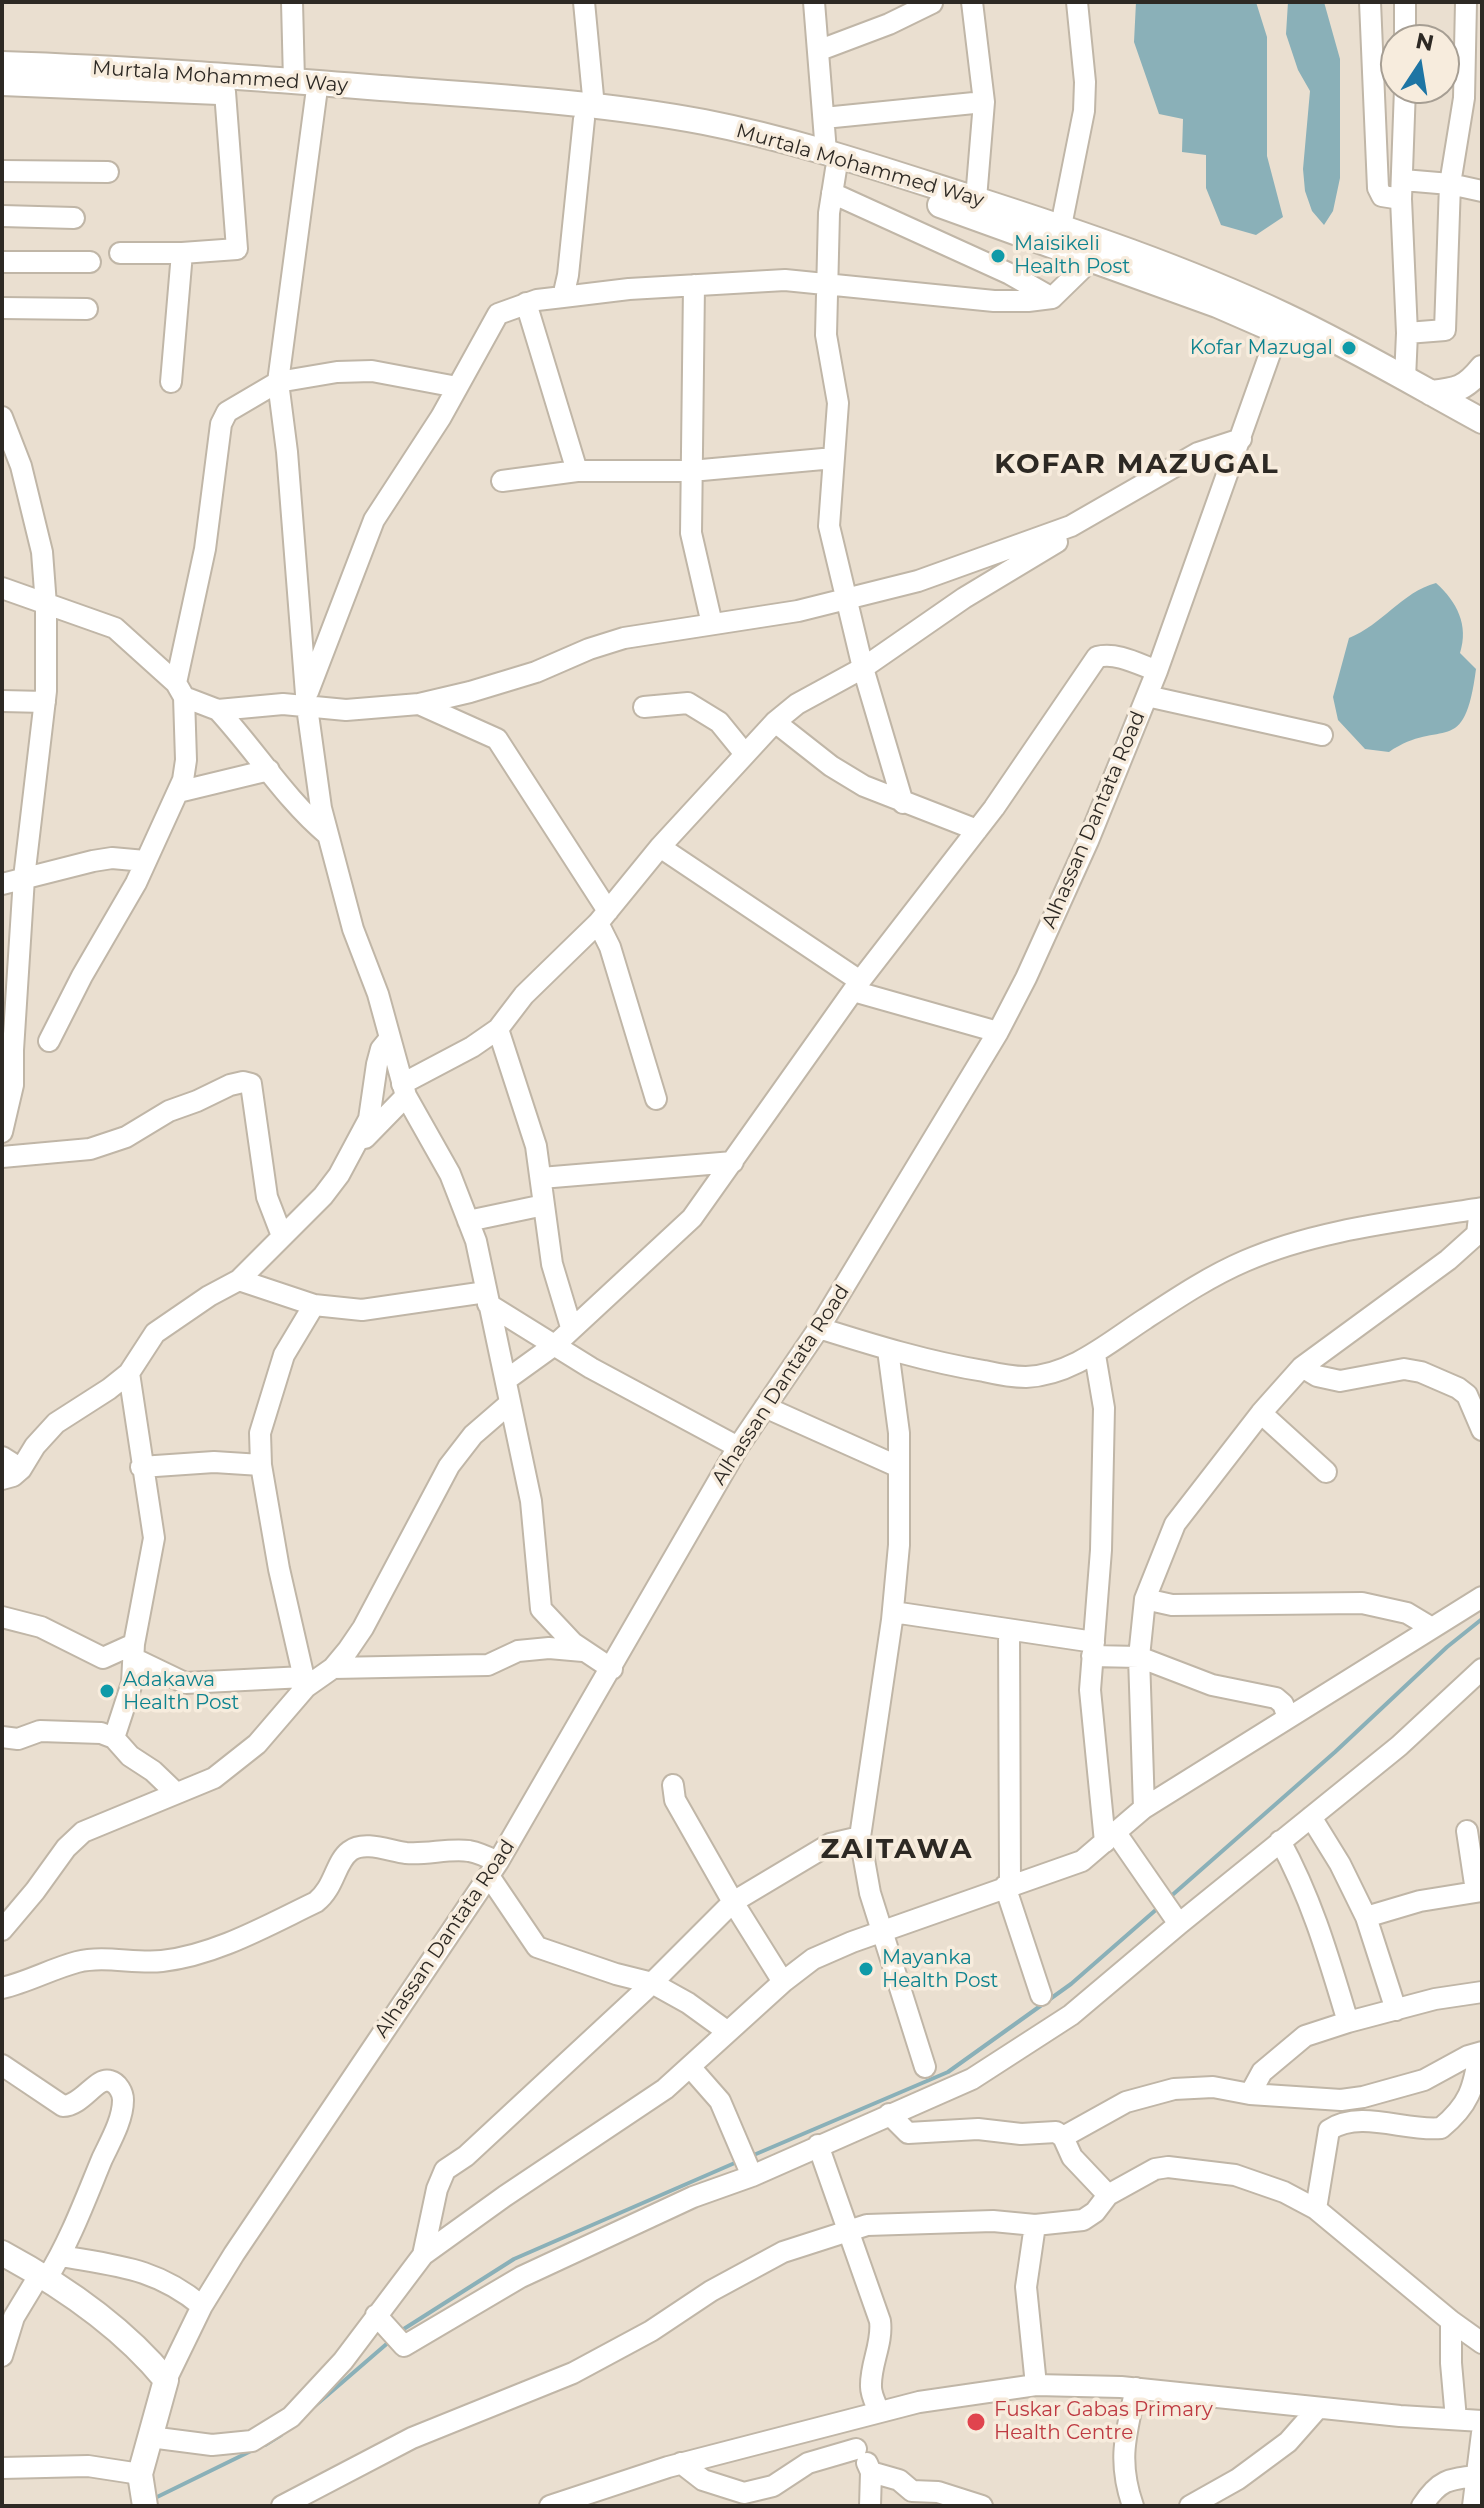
<!DOCTYPE html>
<style>
body{margin:0}
#map{position:relative;width:1484px;height:2508px;overflow:hidden;background:#eadfd0;font-family:Montserrat,sans-serif}
canvas{display:block}
.frame{position:absolute;inset:0;border:4px solid #2d2924;pointer-events:none}
.north{position:absolute;left:1380px;top:24px;width:80px;height:80px;box-sizing:border-box;background:#f7ecdd;border:2px solid #a69e93;border-radius:50%;rotate:12deg;font-size:22px;font-weight:700;line-height:32px;text-align:center;color:#2d2924}
.north::after{content:'';display:block;margin:auto;width:28px;height:36px;background:#1e75a4;clip-path:polygon(50% 0,100% 100%,50% 72%,0 100%)}
</style>
<div id="map">
<canvas width="1484" height="2508"></canvas>
<div class="frame"></div>
<div class="north">N</div>
</div>
<script>
const g = document.querySelector('canvas').getContext('2d');
g.lineJoin = 'round';
function fillPath(path, color) {
  g.fillStyle = color;
  g.fill(path, 'evenodd');
}
function stroke(path, color, width, dash) {
  g.strokeStyle = color;
  g.lineWidth = width;
  g.lineCap = dash ? 'butt' : 'round';
  g.setLineDash(dash || []);
  g.stroke(path);
}
function drawText(font, color, halo, rows, align = 'center') {
  g.font = font + ' Montserrat,sans-serif';
  g.lineWidth = 7;
  g.setLineDash([]);
  g.textBaseline = 'middle';
  g.strokeStyle = halo;
  g.fillStyle = color;
  for (const [text, x, y, turn = 0] of rows) {
    g.save();
    g.translate(x, y);
    g.rotate((+turn || 0) * Math.PI / 180);
    g.textAlign = isNaN(turn) ? turn : align;
    if (halo) g.strokeText(text, 0, 0);
    g.fillText(text, 0, 0);
    g.restore();
  }
}
fillPath(new Path2D(`
 M1136,2H1256L1267,37V156L1283,217L1256,235L1221,225L1206,188V155L1182,152L1183,119L1159,114L1134,42Z
 M1288,2H1324L1340,59V178L1333,211L1324,225L1312,211L1305,191L1303,169L1310,91L1298,70L1286,34Z
 M1436,583C1457,602 1469,625 1460,653L1476,669C1464,761 1442,716 1389,752L1365,749L1338,720L1333,697L1349,638C1382,625 1402,592 1436,583Z`), '#8ab0b8');
stroke(new Path2D(`
 M1170,1897L1335,1752L1447,1647L1482,1619
 M749,2157L948,2072L1071,1984L1158,1908
 M399,2332L514,2259L737,2162
 M309,2411L390,2341
 M265,2445L281,2435
 M153,2499L253,2450`), '#8ab0b8', 4);
const minor = new Path2D(`
 M292,2L294,81
 M584,2L594,107
 M814,2L826,152
 M972,2L984,102L976,199
 M1370,2L1378,188L1382,196L1401,199
 M1405,2V40
 M820,50L889,24L932,3
 M316,96L278,382L287,452L307,707L321,808L353,929L378,994L406,1096L450,1174L476,1241L531,1501L541,1609L573,1643L612,1669
 M824,118L984,102
 M836,169L829,213L826,335L838,403L829,526L863,668L903,803
 M2,171L108,172
 M1403,180L1450,184L1482,191
 M832,193L1010,274L1052,298
 M2,216L74,218
 M1061,226L1084,111L1085,82L1077,2
 M120,253H182L237,249L225,92
 M2,262H90
 M694,285L691,533L712,624
 M563,297L568,275L584,119
 M526,303L577,471H691L834,458
 M2,308L87,309
 M1407,333L1445,330L1450,184L1464,98L1466,2
 M1405,379L1407,333L1401,199L1405,88
 M171,382L182,253
 M2,417L21,466L42,552L46,605V691L24,878L13,1050V1085L2,1132
 M502,481L577,471
 M2,588L115,628L176,683L184,697L218,710L283,704L346,710L419,704L470,692L536,672L589,649L624,638L798,611L918,581L1071,526L1198,453L1241,439
 M176,683L205,549L221,424L227,412L278,382L337,372L372,371L457,387
 M308,692L374,520L441,417L498,314L537,300L563,297L629,289L785,280L994,301H1028L1052,298L1093,258
 M1147,696L1322,735
 M2,701L45,702
 M419,704L497,739L608,911
 M644,707L688,703L719,722L745,754
 M218,710C256,751 285,799 328,835
 M775,722L831,766L864,786L977,830
 M178,792L269,770
 M660,847L860,981
 M2,884L93,861L112,858L145,861
 M598,923L610,947L656,1099
 M853,991L998,1032
 M498,1029L536,1146L552,1264L571,1327
 M49,1041L82,976L136,883L183,780L186,760L184,697
 M402,1084L472,1047L498,1029L524,995L598,923L660,847L775,722L797,704L863,668L964,598L1057,542
 M365,1138L406,1096
 M2,1157L90,1149L126,1137L169,1111L197,1101L230,1085L243,1082L251,1084L267,1197L282,1236
 M541,1178L733,1162
 M468,1221L544,1205
 M239,1280L314,1305L362,1310L486,1292
 M488,1304L591,1368L738,1447
 M819,1328C873,1345 928,1362 984,1371C997,1374 1012,1377 1026,1377C1072,1375 1108,1343 1145,1319C1177,1298 1210,1276 1245,1261C1318,1229 1403,1221 1482,1208
 M888,1350L899,1433V1545L892,1620L860,1837L870,1893L925,2067
 M1095,1355L1104,1408L1101,1550L1090,1690L1105,1842
 M1302,1367L1317,1376L1340,1381L1404,1369L1421,1372L1458,1388L1467,1395L1482,1430
 M506,1380L556,1344L692,1218L860,981L994,808L1097,657C1117,652 1138,664 1157,671
 M765,1407L899,1467
 M1261,1413L1326,1472
 M2,1457L21,1469
 M141,1467L214,1462L261,1465
 M2,1479L13,1476L21,1469L35,1446L56,1423L109,1389L129,1373L155,1333L209,1296L239,1280L323,1196L339,1175L369,1119L377,1064L381,1049L390,1038
 M1145,1599L1172,1605L1362,1603L1407,1613L1432,1628
 M893,1612L1094,1642
 M2,1617L41,1627L103,1658L134,1644
 M1009,1630L1010,1884
 M1092,1656L1139,1657L1212,1685L1276,1698L1283,1704L1288,1718
 M133,1658L185,1683L304,1677
 M333,1668L488,1665L518,1651L549,1648L583,1651
 M306,1687L279,1569L261,1465L260,1433L284,1355L314,1305
 M2,1737L18,1739L40,1731L101,1733L114,1738L130,1756L153,1771L176,1793
 M114,1738L132,1683L134,1644L154,1538L129,1373
 M673,1785L675,1800L733,1902L783,1982
 M1144,1808L1139,1657L1145,1599L1175,1524L1261,1413L1302,1367L1448,1260L1477,1234L1480,1209
 M1311,1817L1340,1864L1366,1917L1396,2010
 M1467,1831L1476,1891
 M1116,1833L1179,1924
 M1280,1841C1312,1899 1329,1959 1348,2022
 M489,1876L537,1947L616,1974L652,1983L688,2003L728,2032
 M1005,1886L1041,1995
 M1366,1917L1420,1901L1482,1891
 M2,1930L35,1891L66,1848L83,1832L214,1778L257,1744L306,1687L333,1668L348,1650L363,1628L449,1466L473,1435L510,1403
 M2,1988C28,1982 51,1969 77,1962C105,1955 134,1964 162,1961C216,1955 268,1925 316,1902C335,1887 335,1862 350,1851C364,1840 390,1851 406,1853C427,1855 449,1848 469,1851C480,1853 488,1857 498,1862
 M2,2065L63,2106C82,2106 97,2076 110,2081C118,2083 123,2093 123,2100C123,2120 110,2142 102,2159C85,2200 70,2241 47,2278
 M691,2068L720,2101L752,2176
 M1250,2094L1262,2072L1305,2036L1348,2022L1435,1999L1482,1992
 M889,2114L908,2133L978,2129L1021,2134L1056,2132L1063,2137L1072,2157L1108,2195
 M1063,2137L1126,2102L1174,2089L1213,2087L1250,2094L1341,2100L1363,2097L1424,2080L1468,2056L1482,2052
 M818,2145L880,2321C883,2344 870,2364 871,2387C871,2395 876,2404 879,2412
 M1316,2209L1329,2130C1361,2109 1406,2132 1441,2128C1469,2105 1474,2088 1479,2053
 M1035,2225L1026,2287L1036,2385
 M423,2255L437,2189L445,2170L466,2156L645,1990L733,1902L830,1844L860,1837
 M61,2256C118,2266 156,2268 202,2306
 M376,2315L404,2346L521,2277L693,2197L752,2176L972,2079L1071,2015L1179,1924L1399,1746L1482,1669
 M1451,2321V2363L1456,2419
 M2,2356L14,2317L40,2274
 M166,2380L202,2306L234,2254L498,1862L738,1447L819,1328L998,1032L1026,978L1088,841L1157,671L1283,317
 M150,2437L212,2445L252,2441L291,2417L343,2361L423,2255L505,2196L665,2089L783,1982L813,1959L852,1942L1082,1861L1144,1808L1482,1597
 M681,2463L703,2480L744,2493L773,2486L808,2463L856,2449
 M867,2463L871,2472L870,2506
 M2,2468L88,2466L140,2474
 M871,2472L899,2480L912,2491L938,2492L982,2506
 M282,2506L412,2438L573,2373L651,2331L711,2291L783,2252L867,2225L993,2221L1035,2225L1083,2220L1095,2212L1108,2195L1155,2169L1168,2167L1235,2175L1284,2192L1316,2209L1451,2321L1482,2343
 M550,2506L668,2467L919,2402L1036,2385L1121,2387L1400,2416L1482,2421
 M1133,2506C1117,2460 1126,2434 1136,2388
 M1190,2506L1238,2479L1288,2442L1318,2408
 M1422,2506C1439,2480 1448,2479 1477,2476
 M1473,2506L1482,2433`);
const major = new Path2D(`
 M2,64C129,68 255,78 381,88C488,96 598,102 704,122C796,140 884,170 972,198C1078,232 1184,268 1284,315C1352,347 1416,385 1482,421
 M2,83L219,92
 M940,205L1217,305L1302,342
 M1431,393C1457,390 1465,389 1482,368
 M2,2253C63,2286 122,2326 166,2380L140,2474L145,2506`);
stroke(minor, '#c0b6a7', 24);
stroke(major, '#c0b6a7', 28);
stroke(minor, '#fff', 20);
stroke(major, '#fff', 24);
for (const [x, y, r, color] of [
 [998,256,8,"#0f9aa8"],
 [1349,348,8,"#0f9aa8"],
 [107,1691,8,"#0f9aa8"],
 [866,1969,8,"#0f9aa8"],
 [976,2422,10,"#e0444e"]
]) {
  const dot = new Path2D();
  dot.arc(x, y, r, 0, 2 * Math.PI);
  g.fillStyle = color;
  g.fill(dot);
  stroke(dot, '#f7ecdd', 3);
}
drawText('20px', '#2d2924', '#f7ecdd', [
 ["Murtala Mohammed Way",220,77,4],
 ["Murtala Mohammed Way",860,166,16],
 ["Alhassan Dantata Road",1094,820,-67],
 ["Alhassan Dantata Road",781,1385,-57],
 ["Alhassan Dantata Road",445,1939,-56]
]);
drawText('20px', '#0d838f', '#f7ecdd', [
 ["Maisikeli",1014,244],
 ["Health Post",1014,267],
 ["Kofar Mazugal",1333,348,"right"],
 ["Adakawa",123,1680],
 ["Health Post",123,1703],
 ["Mayanka",882,1958],
 ["Health Post",882,1981]
], 'left');
drawText('20px', '#be3a42', '#f7ecdd', [
 ["Fuskar Gabas Primary",994,2410],
 ["Health Centre",994,2433]
], 'left');
g.letterSpacing = '2px';
drawText('bold 28px', '#2d2924', '#f7ecdd', [
 ["KOFAR MAZUGAL",1137,465],
 ["ZAITAWA",897,1850]
]);
g.letterSpacing = '0px';
</script>
